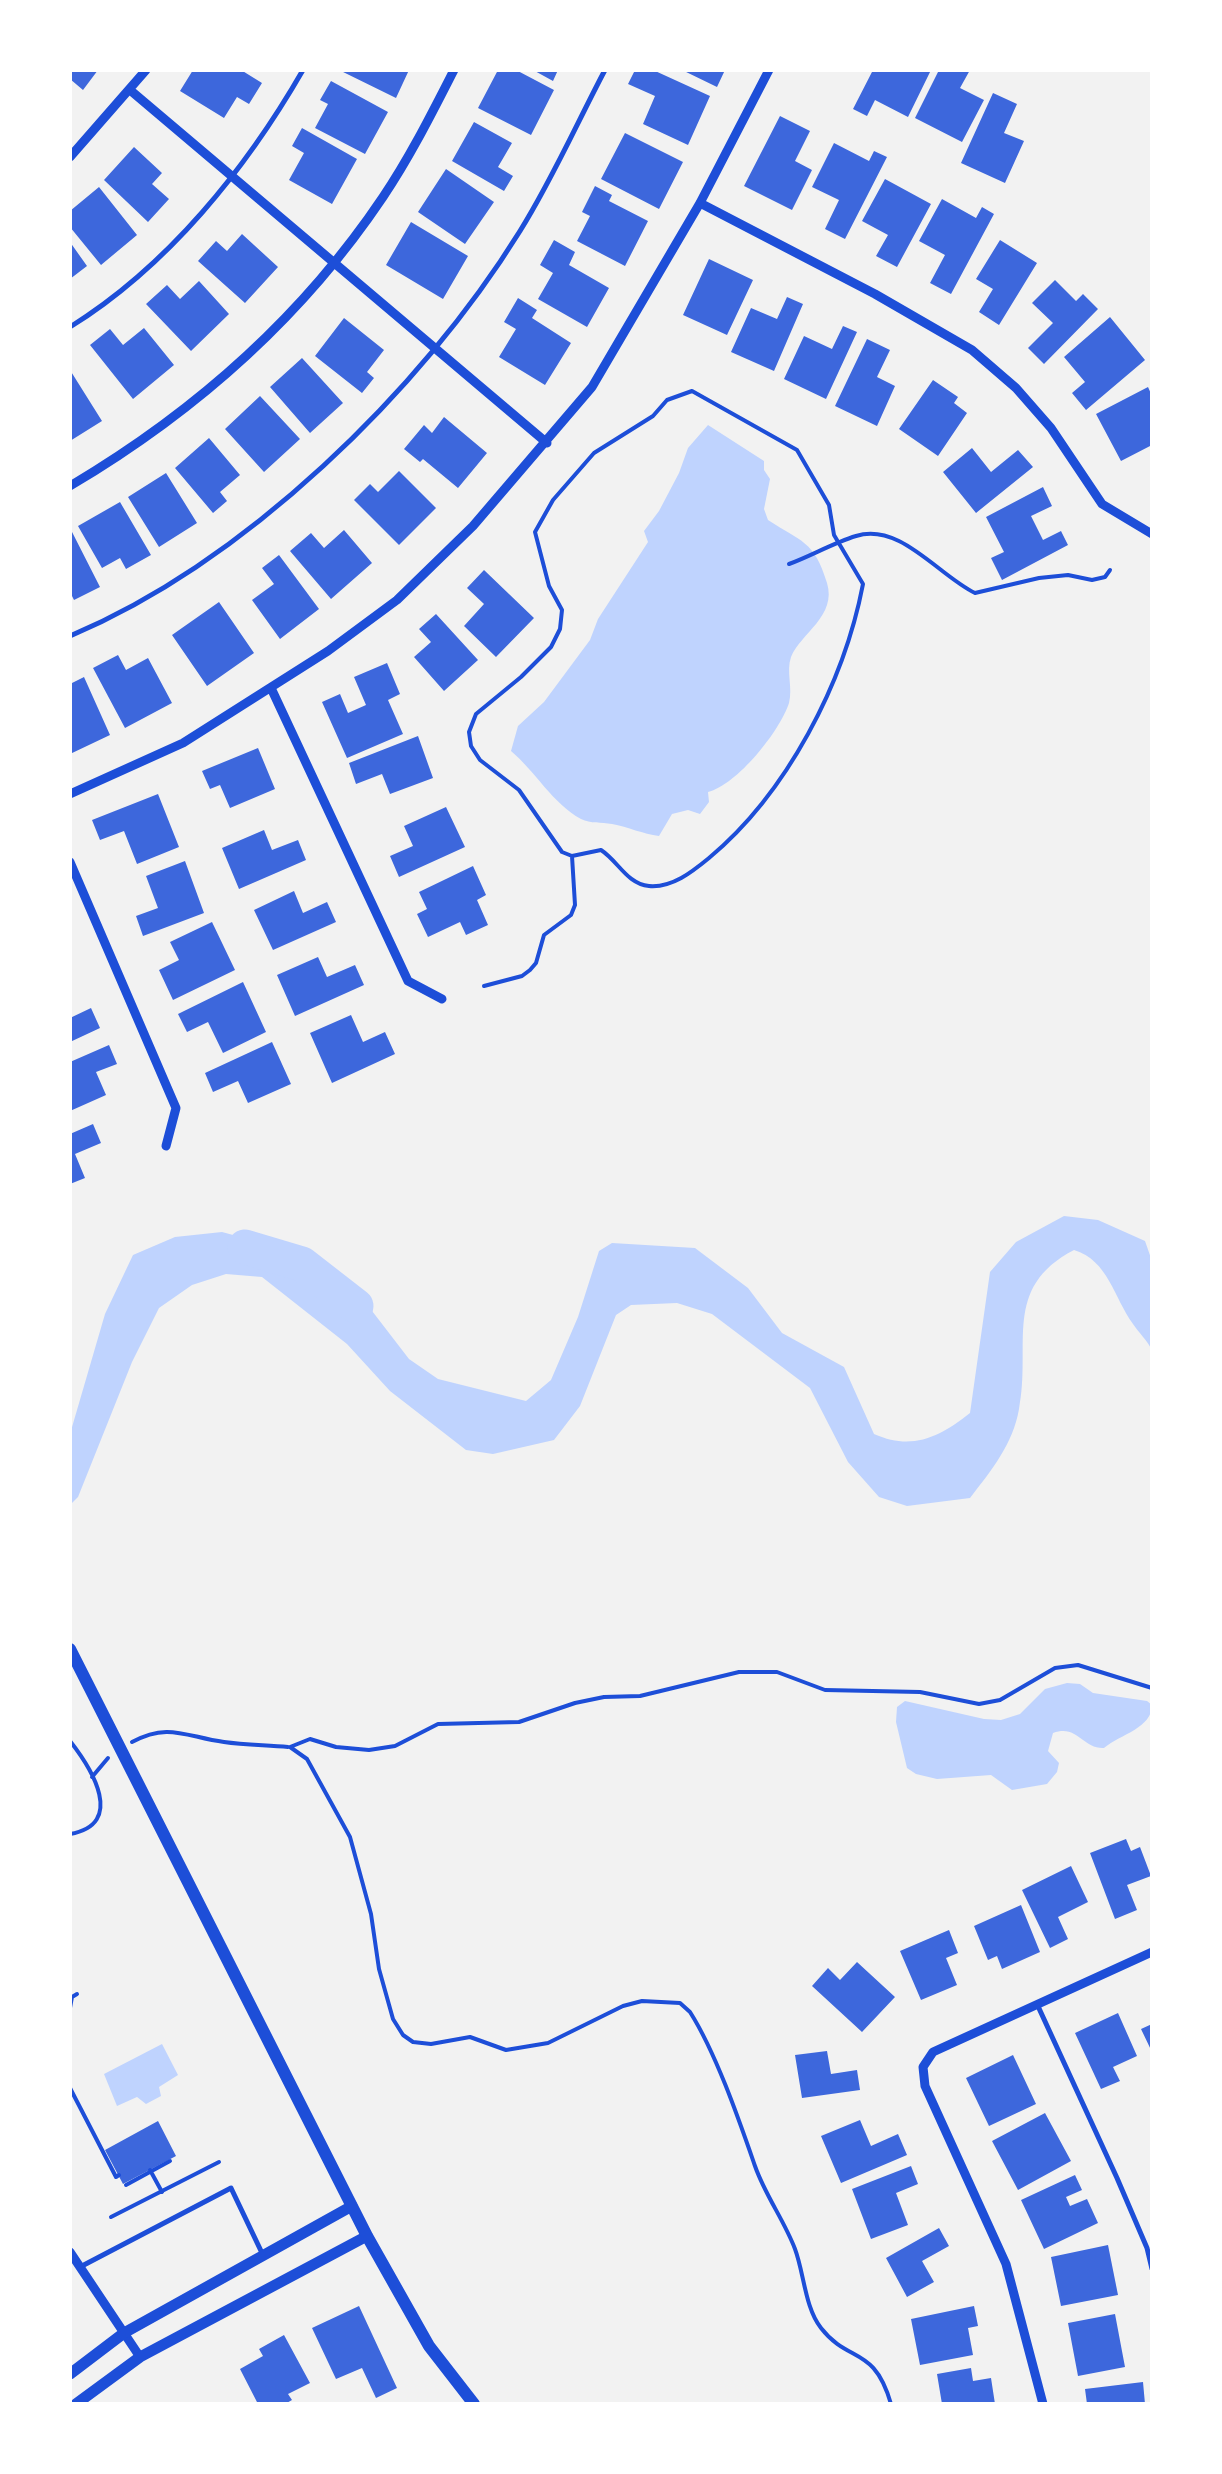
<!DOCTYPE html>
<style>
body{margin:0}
#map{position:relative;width:1222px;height:2474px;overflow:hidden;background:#f2f2f2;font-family:Montserrat,sans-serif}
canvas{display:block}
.frame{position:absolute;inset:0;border:72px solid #fff;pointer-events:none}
</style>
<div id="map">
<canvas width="1222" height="2474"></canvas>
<div class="frame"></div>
</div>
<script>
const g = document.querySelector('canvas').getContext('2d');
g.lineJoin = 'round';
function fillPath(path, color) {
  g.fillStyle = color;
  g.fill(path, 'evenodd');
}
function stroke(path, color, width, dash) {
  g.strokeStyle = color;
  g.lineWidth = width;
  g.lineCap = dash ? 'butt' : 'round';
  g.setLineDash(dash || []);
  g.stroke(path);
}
fillPath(new Path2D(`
 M708,425L764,461V470L770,479L764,509L768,520C801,542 814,540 827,583C837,616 801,633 791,657C786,671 793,688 789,703C780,731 737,785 708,792L709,802L700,814L688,810L672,814L659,836C643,834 628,827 612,824C601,822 591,824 581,819C553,804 535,771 511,751L518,726L544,702L590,640L598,619L648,542L644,531L659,511L679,473L688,448Z
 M1064,1216L1098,1220L1145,1241L1152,1261V1350C1147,1340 1139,1333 1133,1324C1114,1298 1108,1260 1074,1250C1001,1288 1032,1345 1019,1409C1013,1444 991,1471 970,1498L907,1506L879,1497L848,1462L810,1388L712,1314L677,1303L631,1305L616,1315L580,1406L554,1440L493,1454L466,1450L390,1391L347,1344L262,1277L226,1274L192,1285L159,1308L132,1362L78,1497L70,1505V1434L105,1314L133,1255L175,1237L222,1232L259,1242L369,1307L409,1359L438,1379L526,1401L551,1380L578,1317L599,1251L612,1243L695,1248L748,1288L782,1333L844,1367L874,1434C912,1451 940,1437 970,1413L990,1272L1016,1242Z
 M1067,1683L1080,1684L1093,1693L1147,1701L1152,1705C1152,1728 1121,1734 1104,1748C1082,1749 1078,1724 1053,1733L1048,1751L1059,1763L1057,1772L1047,1784L1012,1790L991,1775L937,1779L916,1774L907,1768L896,1722L897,1707L905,1701L984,1719L1001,1720L1020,1714L1045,1689Z
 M162,2044L178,2075L159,2087L161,2096L146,2104L137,2097L117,2106L104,2074Z`), '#bfd3fe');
stroke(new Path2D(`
 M245,1247L302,1264L356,1306`), '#bfd3fe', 35);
fillPath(new Path2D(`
 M70,70H98L83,90L70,79Z
 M193,70H241L262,83L249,104L237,97L224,118L180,91Z
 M339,70H409L396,98Z
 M498,70H516L554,90L531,135L478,108Z
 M533,70H558L553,81Z
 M635,70H653L710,96L688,145L643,124L655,96L628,84Z
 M682,70H725L717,87Z
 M873,70H931L908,117L875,100L867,116L853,109Z
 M939,70H970L960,88L984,100L962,142L915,118Z
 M331,81L388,112L365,154L315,128L328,104L320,100Z
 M993,93L1017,104L1004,133L1024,141L1005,183L961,163Z
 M780,116L810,131L795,161L812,170L792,210L744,186Z
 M474,122L512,143L498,167L513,176L504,191L452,161Z
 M302,128L357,159L332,204L289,180L304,153L292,146Z
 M625,133L683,162L659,209L601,179Z
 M834,143L869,161L874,151L887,157L845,239L825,229L839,200L812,187Z
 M134,147L162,173L152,184L169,199L148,222L104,180Z
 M446,169L494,202L465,244L418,212Z
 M885,179L931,204L897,267L876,256L888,235L862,221Z
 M595,186L612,195L609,201L648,221L625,266L577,241L590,216L582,212Z
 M99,187L137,235L101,265L70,227V211Z
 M942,199L976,218L982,207L994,214L951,294L930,283L945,255L919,241Z
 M411,222L468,256L443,299L386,265Z
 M242,234L278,267L245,303L198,261L216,241L227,251Z
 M554,240L575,252L569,265L609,288L587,327L538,299L553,273L540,265Z
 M1000,240L1037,263L999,325L979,312L993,289L976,279Z
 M70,242L87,266L70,279Z
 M709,259L753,280L727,335L683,315Z
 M1055,280L1076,301L1083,294L1098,309L1044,364L1028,348L1053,323L1032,303Z
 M199,281L229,314L191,351L146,304L167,285L180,299Z
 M787,297L803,304L774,371L731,352L751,308L777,319Z
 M518,298L537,310L532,318L571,343L545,385L499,357L516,329L504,322Z
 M1110,317L1145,360L1086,410L1072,393L1085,382L1064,357Z
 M344,318L384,350L367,372L374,378L362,393L315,356Z
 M843,326L857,332L826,399L784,379L804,336L832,349Z
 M144,328L174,365L133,399L90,345L110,329L123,345Z
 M867,339L890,350L877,377L895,386L877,426L835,406Z
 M302,358L343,403L310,433L270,387Z
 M70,370L102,421L70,441Z
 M933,380L958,397L954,403L967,413L938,456L899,429Z
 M1148,387L1152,396V445L1121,461L1096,414Z
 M260,396L300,439L264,472L225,429Z
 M444,417L487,453L458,488L423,459L420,462L404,449L424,425L432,433Z
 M209,438L240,475L220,492L227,501L213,513L175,468Z
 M972,448L991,472L1018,450L1033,467L976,513L943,472Z
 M399,471L436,508L399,545L354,500L370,484L378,492Z
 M166,473L197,523L159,547L128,497Z
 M1043,487L1052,506L1031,516L1043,540L1061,531L1068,545L1002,580L991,558L1004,552L986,517Z
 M120,502L151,555L126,569L120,558L102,568L78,526Z
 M70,528L100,587L74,600L70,592Z
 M344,530L372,563L331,599L290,551L311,533L324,548Z
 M279,555L319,609L280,639L252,600L274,584L262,568Z
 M484,570L534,618L496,657L464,626L484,604L467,588Z
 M219,602L254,653L207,686L172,635Z
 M436,614L478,660L444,691L414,657L431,642L419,629Z
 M118,655L126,670L148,658L172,703L125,728L93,668Z
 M387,663L400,694L388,700L403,734L347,758L322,702L340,694L348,713L366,705L354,677Z
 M84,677L110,735L70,754V684Z
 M418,736L433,778L390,794L382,774L356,784L349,763Z
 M258,748L275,789L230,808L220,785L210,789L202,771Z
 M158,794L179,847L137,864L124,831L100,840L92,820Z
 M446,807L465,847L399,877L390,856L413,846L404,826Z
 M264,830L272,850L298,840L306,860L239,889L222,848Z
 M185,861L204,913L143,936L136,916L158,908L146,876Z
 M473,866L486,895L477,900L488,925L466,935L460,922L428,937L417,914L427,909L419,892Z
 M294,891L303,913L327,902L336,922L273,950L254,910Z
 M212,922L235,970L173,1000L159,970L179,960L170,942Z
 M318,957L327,977L355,965L364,985L295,1016L277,975Z
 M243,982L266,1032L223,1053L208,1022L187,1032L178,1014Z
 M91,1008L100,1028L70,1042V1018Z
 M351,1015L363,1042L385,1032L395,1054L332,1083L310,1033Z
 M272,1042L291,1084L248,1103L238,1081L213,1092L205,1073Z
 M109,1045L117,1064L96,1072L106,1095L70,1111V1062Z
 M93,1124L101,1143L75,1154L85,1178L70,1184V1134Z
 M1126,1839L1131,1851L1140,1847L1151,1876L1127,1885L1137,1910L1115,1919L1090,1853Z
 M1071,1866L1088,1902L1058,1917L1068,1939L1050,1948L1022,1890Z
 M1021,1905L1040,1952L1002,1969L997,1956L988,1960L974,1926Z
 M949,1930L958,1953L946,1958L957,1985L921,2000L900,1951Z
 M857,1962L895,1997L862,2032L812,1986L828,1968L840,1980Z
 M1118,2013L1137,2056L1113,2067L1120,2081L1101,2089L1075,2033Z
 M1152,2024V2052L1141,2029Z
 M827,2051L831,2074L857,2070L860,2090L802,2098L795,2055Z
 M1013,2055L1036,2104L989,2126L966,2078Z
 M1045,2113L1071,2161L1018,2190L992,2141Z
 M860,2120L871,2146L898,2134L907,2155L841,2183L821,2136Z
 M158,2121L176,2156L123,2184L105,2150Z
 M911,2166L918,2184L896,2193L908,2225L871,2239L852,2189Z
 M1075,2175L1082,2190L1066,2197L1070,2206L1087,2199L1098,2223L1044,2249L1021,2200Z
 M939,2228L949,2246L922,2261L934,2282L907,2297L886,2258Z
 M1108,2245L1118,2295L1061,2306L1051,2257Z
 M359,2306L397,2388L376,2398L362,2368L336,2379L312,2328Z
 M974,2306L978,2326L968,2328L973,2355L920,2365L911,2319Z
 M1115,2314L1125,2367L1078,2376L1068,2323Z
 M284,2335L310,2383L288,2394L292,2400L285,2404H258L240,2369L263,2356L259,2349Z
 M971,2368L973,2381L991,2378L995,2404H942L937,2374Z
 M1143,2382L1145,2404H1087L1085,2389Z`), '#3d67dc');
stroke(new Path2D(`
 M692,391L797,450L829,505L834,535L863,584C844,683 787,793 709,858C692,872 672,888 649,886C627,884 618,861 601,850L572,856L562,852L519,790L480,760L471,746L469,732L476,714L521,677L551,647L560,629L562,610L549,586L535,532L553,500L594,453L653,416L667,400Z
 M789,564C811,556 833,543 856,536C900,522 939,576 975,593L1039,578L1068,575L1092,580L1105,577L1110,570
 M484,986L522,976L530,970L536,963L544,935L571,915L575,905L572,856
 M70,1741C92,1769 126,1824 70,1834
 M132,1742C169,1722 186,1737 224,1742C245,1745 267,1745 288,1747
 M92,1777L108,1758
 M70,2008L72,1997L77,1994
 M70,2088L116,2177L119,2175
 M150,2170L162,2192
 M126,2185L170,2161
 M111,2217L219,2162
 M891,2404C874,2345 849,2364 821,2328C805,2308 804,2273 795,2249C784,2220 765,2195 755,2166C739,2120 716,2053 690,2012L680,2003L642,2001L623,2006L548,2043L506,2050L470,2037L431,2044L413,2042L403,2035L393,2019L379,1969L371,1914L350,1837L307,1759L290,1747L310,1739L336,1747L369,1750L395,1746L438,1724L519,1722L575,1703L604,1697L640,1696L739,1672H777L825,1690L920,1692L979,1704L1000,1700L1055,1668L1078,1665L1152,1688`), '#1d4ed8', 4);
stroke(new Path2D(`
 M70,327C168,266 246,169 303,70
 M70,636C245,562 421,391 520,231C552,180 577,123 605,70
 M1037,2004L1117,2178L1147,2248L1152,2269
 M80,2267L231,2188L262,2253`), '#1d4ed8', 5);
stroke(new Path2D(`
 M130,90L547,443
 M70,157L146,70
 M700,203L875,294L972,350L1016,388L1051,428L1102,504L1152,534
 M70,486C195,412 301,319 383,197C410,157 432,113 454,70
 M271,688L408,981L442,999
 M70,794L183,743L328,651L397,600L473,526L592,387L700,203L769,70
 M70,862L176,1108L166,1146
 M70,2252L140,2357
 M1043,2404L1006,2264L925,2086L923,2067L933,2052L1152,1952`), '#1d4ed8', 9);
stroke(new Path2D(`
 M70,2374L124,2333L352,2206
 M76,2404L140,2357L367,2236`), '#1d4ed8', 11);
stroke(new Path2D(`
 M70,1649L367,2236L429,2346L474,2404`), '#1d4ed8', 12);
</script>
